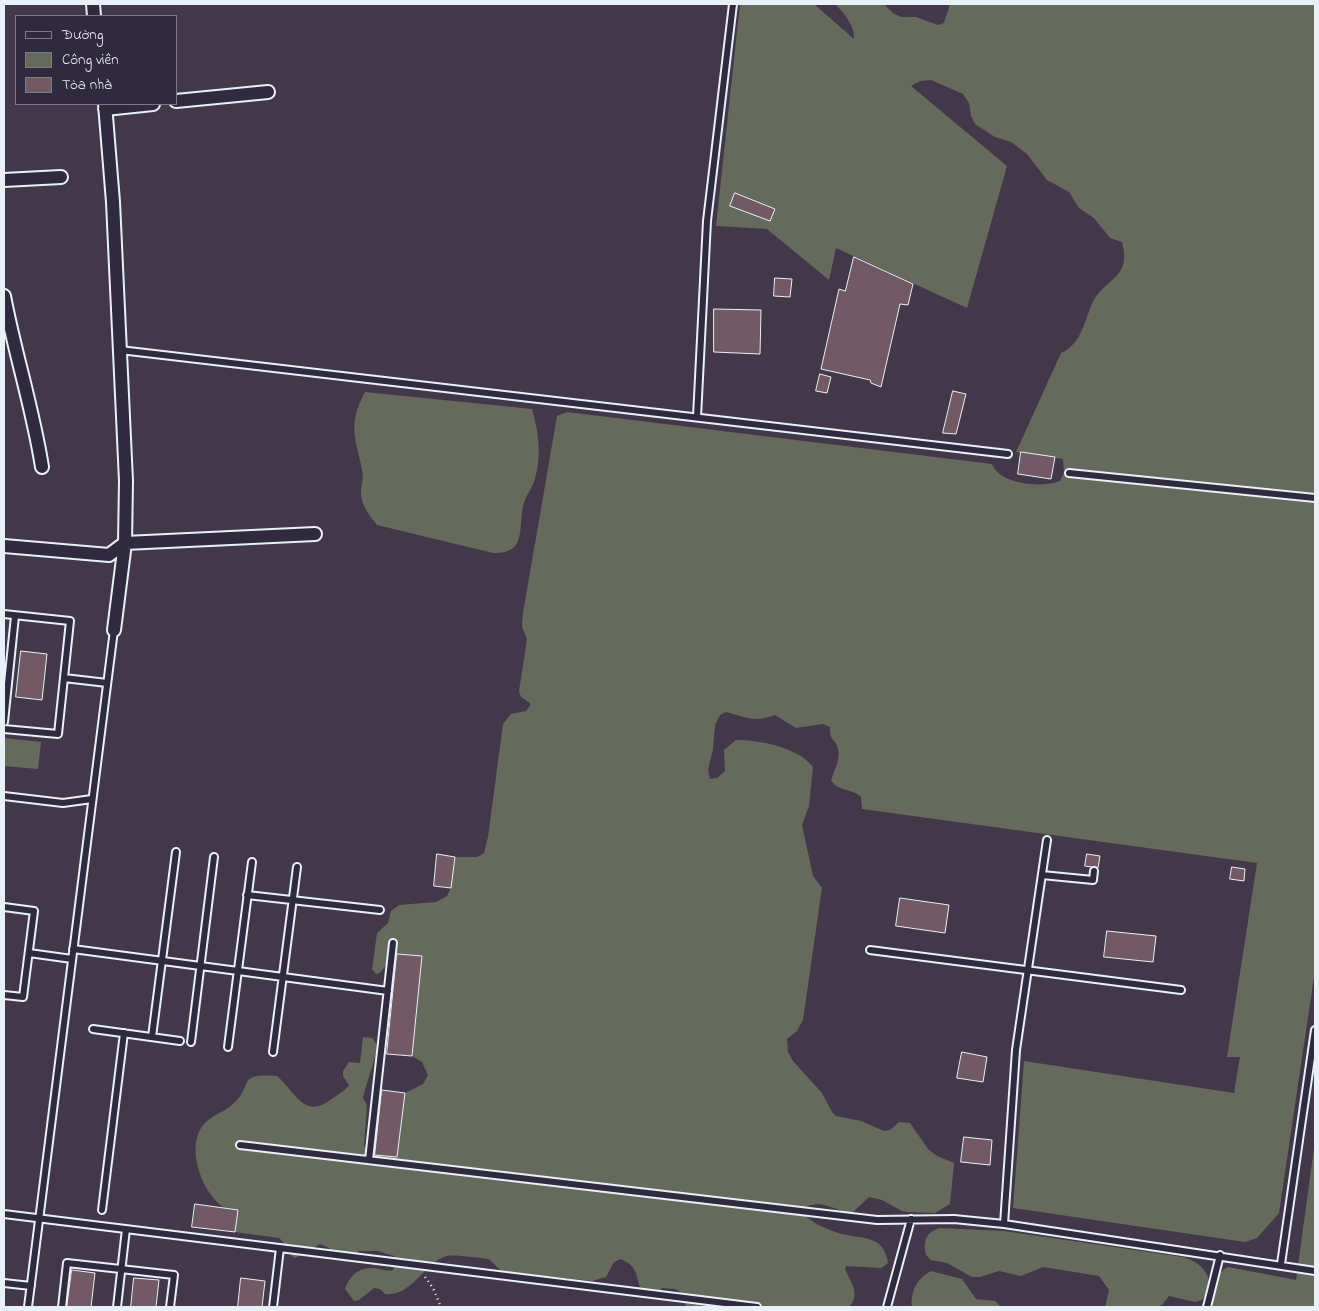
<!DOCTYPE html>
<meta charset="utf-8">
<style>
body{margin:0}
#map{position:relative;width:1319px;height:1311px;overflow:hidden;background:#433849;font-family:"Indie Flower",sans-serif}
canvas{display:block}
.frame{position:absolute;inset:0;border:5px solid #e8f1f8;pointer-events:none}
.legend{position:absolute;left:15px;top:15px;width:162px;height:90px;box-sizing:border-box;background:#2f2a3d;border:1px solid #797a88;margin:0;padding:6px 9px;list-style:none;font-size:15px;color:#e8f1f8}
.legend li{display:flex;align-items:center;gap:10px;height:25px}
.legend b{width:25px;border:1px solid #797a88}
</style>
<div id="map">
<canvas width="1319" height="1311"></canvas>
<div class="frame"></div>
<ul class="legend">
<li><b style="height:6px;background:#2f2a3d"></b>Đường</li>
<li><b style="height:14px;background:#656a5c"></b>Công viên</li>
<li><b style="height:14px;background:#725a64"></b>Tòa nhà</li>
</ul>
</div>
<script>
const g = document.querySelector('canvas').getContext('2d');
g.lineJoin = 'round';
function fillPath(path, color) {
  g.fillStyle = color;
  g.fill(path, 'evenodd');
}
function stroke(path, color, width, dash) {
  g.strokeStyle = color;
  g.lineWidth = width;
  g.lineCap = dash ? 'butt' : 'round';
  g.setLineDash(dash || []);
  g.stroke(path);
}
fillPath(new Path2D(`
 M740,4H814L854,39C855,26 844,13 835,4H884L893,13L901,17H916L938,25L944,23L950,4H1315V970L1279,1213L1257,1238L1245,1242L1013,1208L1024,1061L1234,1093L1240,1057H1227L1257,863L862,809L861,797C852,788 838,792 831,780C834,771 841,759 838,749C836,739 829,741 830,727L823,724L796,728L775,715C754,723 746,717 726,712L720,715L715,725L713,749L708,770L710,779L717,778L725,771L724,750L736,740C759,740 798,747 813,767L809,806L802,825L813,876L822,888L803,1020L797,1031L787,1039L788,1052L793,1061L822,1093L832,1112L836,1116L861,1121L884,1131L890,1130L899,1122L910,1123L928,1149L937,1156L954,1163L950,1204L935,1213L907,1212L902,1211L882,1200L869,1197L852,1213C833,1211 823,1198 804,1208L803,1214C814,1224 828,1230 842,1234C863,1239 884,1235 888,1263L881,1268L846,1266L845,1269C851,1283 861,1294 849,1307H686L682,1293L675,1289L662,1288L655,1298L645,1296C633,1281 643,1269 621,1259L614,1262L606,1277L592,1281L501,1271L489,1259C481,1258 452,1254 446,1256C423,1264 412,1297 385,1294L380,1289L374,1288L359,1300L354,1301L345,1289C349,1276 359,1267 373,1268C380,1268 385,1272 393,1270L397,1260L394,1256L378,1251H358V1260C350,1264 341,1261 333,1257L329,1248L320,1244L295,1258C286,1253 287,1244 279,1238L235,1232L238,1210C233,1209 227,1210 223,1207C202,1192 187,1151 201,1128C208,1116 224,1113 234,1103C254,1084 236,1073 277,1076C294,1090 304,1120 330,1100C337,1095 344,1092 349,1085L343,1076V1071L349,1062L360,1063L363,1037L372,1038L377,1045C375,1064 367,1079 363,1098L367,1105L364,1146C369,1157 386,1156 397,1157L405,1093L423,1084L428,1075L422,1062L412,1056L422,957L398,954L396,964H387L380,973L376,974L372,969L377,933L388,923L391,911L399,905L436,902L447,896L451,888L455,857H477L484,853L488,837L503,724L511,714L526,711L530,706V703L521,697L519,691L527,639L522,627L523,613L557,416L567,412L992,464C1000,485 1042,488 1060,481L1064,473L1063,459L1016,452L1061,353C1084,343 1084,317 1095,298C1109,277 1131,277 1122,242L1110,238L1094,218L1079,208L1069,192L1047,180L1027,154L1011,142L995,137L975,124L971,116L969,103L963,94L931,80L920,81L911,86L1007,166L967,308L836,248L829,280L767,229L716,226Z
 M365,392L532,409C539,433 542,457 534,482C531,490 525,497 523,506C518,529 527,554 493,553L377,525C369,515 360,504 361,490C361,485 363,480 363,475C357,440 346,427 365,392Z
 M4,738L41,742L38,769L4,766Z
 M1315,1141V1307H1215L1212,1304C1212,1291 1216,1272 1228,1267L1296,1280Z
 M939,1228L1004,1231L1183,1257C1204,1263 1218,1281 1202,1300L1195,1302L1169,1296L1162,1305L1155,1307H1105L1109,1290L1099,1276L1043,1267L1021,1276L999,1271L980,1277H972L947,1263L931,1260L926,1255C923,1241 925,1234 939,1228Z
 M931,1271L962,1279L976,1299L995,1301L1001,1307H912C910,1292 917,1278 931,1271Z`), '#656a5c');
const building = new Path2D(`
 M735,193L775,209L770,221L730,206Z
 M854,257L913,284L908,305L900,304L881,387L871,383L870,380L821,369L839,289L845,291Z
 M775,278L792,279L790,297L774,296Z
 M714,309L761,310L760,354L714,352Z
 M820,374L831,377L827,393L816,391Z
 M953,391L966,394L956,434L943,433Z
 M1021,452L1055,457L1051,479L1018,474Z
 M21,651L47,654L42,700L16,697Z
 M437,854L455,857L451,888L434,886Z
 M1087,854L1100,856L1098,868L1085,866Z
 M1232,867L1245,869L1244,881L1230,879Z
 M900,898L949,905L945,933L896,926Z
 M1107,931L1156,936L1153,962L1104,957Z
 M397,954L422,956L412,1056L387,1054Z
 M962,1052L987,1057L983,1082L957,1078Z
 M382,1090L405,1093L397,1157L375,1155Z
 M964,1137L992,1140L990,1165L961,1162Z
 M195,1204L238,1210L235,1232L192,1227Z
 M72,1270L95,1273L91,1307H67Z
 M134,1278L159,1280L156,1307H131Z
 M241,1278L265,1281L262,1307H238Z`);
fillPath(building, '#725a64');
stroke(building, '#e8f1f8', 1);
const service = new Path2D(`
 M120,350L1008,454
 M697,417L707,221L733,4
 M1069,473L1315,498
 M4,614L70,621L58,734L4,729
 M64,678L107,683
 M4,722L15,616
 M4,796L63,803L92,799
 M1042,875L1093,880L1094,871
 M247,895L380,910
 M4,907L34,911L23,997L4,995
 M73,949L388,991
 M870,950L1181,990
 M29,953L72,959
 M93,1029L180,1041
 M152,1037L176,852
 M191,1042L214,857
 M228,1047L252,862
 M273,1052L297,867
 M240,1145L877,1220L954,1219L1004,1224L1315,1271
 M369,1160L393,943
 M102,1210L124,1033
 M4,1214L757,1307
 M1004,1224L1016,1050L1047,840
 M1281,1264L1315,1030
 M4,1283L31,1286
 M28,1307L114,630
 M62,1307L67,1263L174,1275L170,1307
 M117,1307L126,1229
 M273,1307L280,1248
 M887,1307L911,1219
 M1207,1307L1220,1255`);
const minor = new Path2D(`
 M93,4L94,16
 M176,101L268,92
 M105,104L113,202L126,481L125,543L114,630
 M105,109L153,104
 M4,180L61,177
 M4,296C15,354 33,409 42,467
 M4,546L109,555L125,543L315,534`);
stroke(service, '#e8f1f8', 10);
stroke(minor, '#e8f1f8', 16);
stroke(new Path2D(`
 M425,1277L433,1288L441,1307`), '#e8f1f8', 2.5, [1, 4]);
stroke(service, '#2f2a3d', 6);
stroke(minor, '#2f2a3d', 12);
</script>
